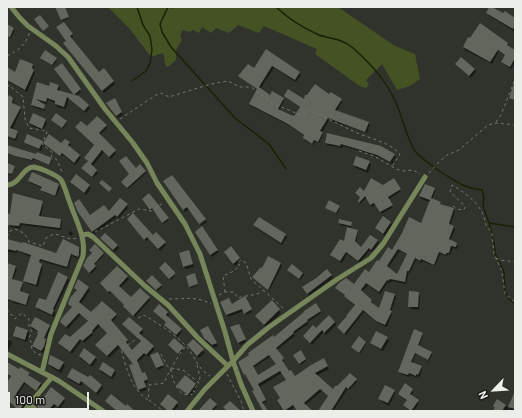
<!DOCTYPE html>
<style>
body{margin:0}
#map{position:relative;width:522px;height:418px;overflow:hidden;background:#30332b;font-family:Barlow,sans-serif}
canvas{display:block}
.frame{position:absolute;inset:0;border:8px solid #eceee9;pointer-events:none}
.north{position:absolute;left:474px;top:370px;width:40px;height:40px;-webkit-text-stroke:3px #191a17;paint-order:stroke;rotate:245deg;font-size:11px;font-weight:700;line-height:16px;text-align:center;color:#eceee9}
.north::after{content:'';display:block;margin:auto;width:14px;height:18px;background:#eceee9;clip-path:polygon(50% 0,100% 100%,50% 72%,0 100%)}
.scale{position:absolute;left:8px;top:392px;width:81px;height:18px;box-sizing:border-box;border:2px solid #eceee9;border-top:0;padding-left:5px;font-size:12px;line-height:14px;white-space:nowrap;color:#eceee9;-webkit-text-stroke:3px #191a17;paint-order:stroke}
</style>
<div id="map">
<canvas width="522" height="418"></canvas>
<div class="frame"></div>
<div class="north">N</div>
<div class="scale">100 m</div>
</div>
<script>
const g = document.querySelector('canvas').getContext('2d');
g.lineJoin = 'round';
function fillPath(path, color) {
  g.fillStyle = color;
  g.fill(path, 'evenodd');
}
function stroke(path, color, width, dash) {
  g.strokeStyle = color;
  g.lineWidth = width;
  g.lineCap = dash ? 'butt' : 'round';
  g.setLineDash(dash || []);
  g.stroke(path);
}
fillPath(new Path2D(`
 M108,7H169L172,9L177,7H338L395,46L415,54L420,79L410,86L397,90L382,64L366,80L369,85L366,88L361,87L315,54L317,49L264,26L259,33L238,25L229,33L216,28L211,33L202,27L199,33L193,30L190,32L183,30L180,35L182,40L176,50V60L169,66L166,67L163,53L151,57L129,28Z`), '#445224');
fillPath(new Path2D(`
 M56,7H64L69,18L63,21Z
 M487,13L515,20V32L488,15Z
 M7,26L15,30L11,38L7,36Z
 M59,30L72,34L73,37L71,39L98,73L113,81L115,84L104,93L66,46L67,41Z
 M507,44L515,51V63L511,69L504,64L502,62L506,56L499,51L492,64L465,50L464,47Z
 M266,50L299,73L301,75L296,82L274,68L260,89L270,96L283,99L284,101L279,111L293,117L296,116L300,108L285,96L304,100L330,96L341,100L342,102L336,112L368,123L370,125L367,133L329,120L322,133L323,135L319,143L315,142L313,145L305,141L304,138L305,136L290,126L251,106L250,104L258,90L240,76L254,70Z
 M42,59H56L57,60L53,66Z
 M456,64L475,69L476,72L471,78Z
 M32,65L34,67L33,70L35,73L27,92L7,81V68L15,74Z
 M56,72L80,90L81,92L76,96L79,97L90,108L86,113L69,98L66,109L57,107L56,103L48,100L47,104L38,101L44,106L45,111L33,107L32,105L38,83L50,87L58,86L60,88L59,91L76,96Z
 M13,99L14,101L13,105L20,108L21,110L12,130L17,132L18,134L16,141L7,137V101Z
 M114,99L123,115L118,118L109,106Z
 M45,120L47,123L43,131L32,126L30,123Z
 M52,120L66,122L67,123L63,129Z
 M106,126L107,128L100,135L116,153L111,159L104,152L92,167L98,173L93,178L84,170L88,162L85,158L94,146L76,127Z
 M49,136L62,145L69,143L71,145L69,147L81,158L75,165L63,155L62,157L44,143L41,151L26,144L25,141L42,142L43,144Z
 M326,143L381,147L394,155L396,157L392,164L379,157L343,146L342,148L327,145Z
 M7,151L51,159L52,160L50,166L34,159L33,161L7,154Z
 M369,162L371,165L368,173L356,168L354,165Z
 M7,164L14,166L15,168L12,175L7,174Z
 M136,169L145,171L146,173L128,189L123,183Z
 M172,176L189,209L185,212L166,184Z
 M394,179L401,191L389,199L393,207L382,214L376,204L372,207L367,197L360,204L359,201L364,192L383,186Z
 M29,181L58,185L60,187L56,197L43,192L42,188L30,183Z
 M71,182L89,185L91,188L86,195L73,185Z
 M434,189L435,191L432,200L440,203L441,205L453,209L455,211L450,226L453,227L455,229L450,241L457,244L458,246L457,249L453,248L450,255L448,254L447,256L440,254L435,266L422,261V263L416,260L410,273L409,272L406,284L392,281L390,283L388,282L380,294L368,285L362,292L372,301L373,303L372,304L379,310L395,295L396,297L391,312L392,314L387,327L378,323L364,312L346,335L340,330L355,306L337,288L354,286L369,273L379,262L422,225L430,202L422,199L420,196ZM400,251L408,255L398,275L388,268Z
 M144,201L168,219L169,220L163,224L153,209L151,211Z
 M42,202L43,205L41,217L61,220L62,222L61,230L21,225L20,229L11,227L7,224V214L10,215Z
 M127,205L128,208L118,219L117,217L94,234L81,215L90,216L109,213Z
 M339,206L340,208L337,214L326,208Z
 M206,220L207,222L201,226L200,225Z
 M129,221L153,237L156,233L166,245L160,251L149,238L146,241Z
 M339,223H351V229L357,231L358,233L356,243L361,248L377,241L379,243L372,252L370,250L360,263L347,254L342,263L333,257L331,255L344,242L349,227L340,225Z
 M391,223L392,225L385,236L378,231L376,228Z
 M254,226L285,235L287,237L282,245L256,228Z
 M202,228L219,252L212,257L196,232Z
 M71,231L73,233L71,236L68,233Z
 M102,239L117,245L119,248L115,252Z
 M7,241L57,254L79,248L80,251L79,259L72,256L68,269L41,261L40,264L43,267L38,287L26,283L24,281L31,257L17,251V253L7,252Z
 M90,251L103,253L104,255L94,265L97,268L91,274L85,268L92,254Z
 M189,252L194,267L185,269L184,266Z
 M226,255L239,258L241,261L235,266Z
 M268,258L281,264L282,266L269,291L254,277L262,269Z
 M7,264L15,266L17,269L13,280L22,283L23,285L21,293L28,295L30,297L27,306L13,303L12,301H7Z
 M161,270L174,272L175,275L171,280Z
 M327,270L333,278L309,296L303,287Z
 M289,272L303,273L304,275L300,280Z
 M59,273L68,278L69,281L54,311L55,313L54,317L38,310L36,307L46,302Z
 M196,276L198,285L191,288L190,286Z
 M127,277L129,279L120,288L131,298H149L150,300L135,317L126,308L125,306L111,292L110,294L102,285Z
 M79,281L90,290L81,304L91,313L116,315L117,317L112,322L127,340L129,343L127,345L132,352L141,342L124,324L142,330L144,332L141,336L153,347L155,349L148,357L146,355L137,363L142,374L146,376L148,382L144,384L147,390L140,392L130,366L134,365L120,347L109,358L98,347L108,333L100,326L93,333V335L84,343L82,340L72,354L61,346L59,343L70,338L89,322L81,314L68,329L61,322L72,308L69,304L77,291L75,288Z
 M148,283L161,285L162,287L158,291Z
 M418,293L420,296L419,310L411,309L409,307Z
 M245,298L252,312L246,315L244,311L228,317L222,302L231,305Z
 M272,302L281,313L266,327L258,319Z
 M316,305L321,313L308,322V324L294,334L295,336L277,350L284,361L283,362L289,372L295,377L324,360L329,369L316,376L333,390L356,380L357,382L349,390L348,389L333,411H319L329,397L322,391L305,405L312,411H298L295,407L288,411H285L278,400L281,398L288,380L282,373L259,387L267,402L262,404L266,411H263L256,390L247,376H246L239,362L274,338ZM271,356L277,364L258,376L253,368Z
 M159,306L168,313L169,315L167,317L181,329L182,331L178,337L166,327L165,325L167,322Z
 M35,318L49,326L51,329L45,340L47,342L45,350L43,353L34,348L33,346L39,335V332L32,329L31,326Z
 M335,322L336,325L326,335L324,332L312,345L306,338L316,330Z
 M208,327L218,346L214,348L206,341L201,331Z
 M240,327L246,342L240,345L238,342Z
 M17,328L28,331L29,334L27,342L16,338L14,336Z
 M422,333L423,336L419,346L431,352L432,355L429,361L416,354L412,364L421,367L422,369L420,377L417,376V378L410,375L409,377L401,374L399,372Z
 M387,338L389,341L383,351L373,345L371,343Z
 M7,339L11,341L12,343L8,351H7Z
 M193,340L205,353L199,358L188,346Z
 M366,342V344L360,354L352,347Z
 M169,346L183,347L184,349L179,355Z
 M300,352L306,361L300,365L295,355Z
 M157,353L164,367L158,370L151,356Z
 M80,356L95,357L97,360L92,367L81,359Z
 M7,363L29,374L30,377L41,384L42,387L37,392L25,384L17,396L26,406L22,411H19L7,399V385L12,378L7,375Z
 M63,363L65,366L61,373L51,367L49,364Z
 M104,363L115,371L116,374L112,379L101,372L100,369Z
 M68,377L102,385L103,388L98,395L83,383L81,386L69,380Z
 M196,384L197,387L190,397L179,388L178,386Z
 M412,390L413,392L411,396L419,403L414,411H410L404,405L407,401L399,394Z
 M394,391L395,393L389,406L381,401L379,399Z
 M168,395L179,406L174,411H168L161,404Z
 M515,397V411H509L513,400Z
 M43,399H64L65,401L60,409L56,406L50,411H41Z
 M210,399L217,407L213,411H200Z
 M498,401L508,407L509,409L507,411H493L495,409L494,406Z`), '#0007');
stroke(new Path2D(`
 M168,7L160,24L162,32L171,47L235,118L269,144L286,169
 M276,7C289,19 303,28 319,35C331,39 343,39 353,48C370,63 387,81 396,103C403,118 406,137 415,151C422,160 453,181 465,186C470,188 476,189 482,190L484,197L483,206L489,223L515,227
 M132,81L146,71L150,63L152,49L150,36L143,25L137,7
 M489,223L494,242L495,253L504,272L505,292L510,300L515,304`), '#192105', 1.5);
fillPath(new Path2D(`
 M55,7H65L69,17L61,20Z
 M489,7H492L503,13L505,11L515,18V26L513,29L486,13Z
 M40,15L49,26L43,31L34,19Z
 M64,22L73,34L70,36L99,72L104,68L114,81L102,91L63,43L66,41L56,27Z
 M480,23L508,43L507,45L515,50V58L510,67L501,62L505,55L498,50L490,62L463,47L468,37L470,38Z
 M7,24L14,28L10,37L7,36Z
 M266,49L300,72L295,80L272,66L259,87L270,95L272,91L284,98L278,109L293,116L295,115L300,107L284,96L288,89L304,99L305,95H307L315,84L329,94L331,92L342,99L335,110L369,122L365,132L328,118L320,131L323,132L318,142L314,140L312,144L303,138L304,135L288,124L249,104L257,89L238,76L248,64L254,68Z
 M45,50L57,58L52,65L40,58Z
 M461,57L475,69L469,76L455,64Z
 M20,59L33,64L32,68L34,70L25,90L7,80V67L15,72Z
 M62,63L81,89L74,95L54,69Z
 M37,82L49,86L50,82L59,85L57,90L79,96L89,105L84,111L67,97L64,107L55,104V101L47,98L46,102L36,99L45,105L44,109L31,105Z
 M514,83H515V100L509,98Z
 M9,95L13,98L12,103L21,107L10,128L18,131L15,139L7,136V99Z
 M115,98L122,112L116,116L106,103Z
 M33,113L46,119L42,129L29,123Z
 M56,113L67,121L62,128L51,120Z
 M97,116L107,125L99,133L116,150L109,157L102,150L91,164L97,170L92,177L81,168L88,161L84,158L94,145L75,127L81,121L87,126Z
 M327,133L381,146L395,154L390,162L377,155L341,144L340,146L325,143Z
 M27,134L43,141L39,149L25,143L24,142Z
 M49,134L61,143L65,139L70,142L68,145L80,155L74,163L62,153L60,156L43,143Z
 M7,145L36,154L37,152L52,158L49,165L33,158L32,160L15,156L7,153Z
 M126,156L136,168L140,164L146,171L127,188L121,182L129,174L119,161Z
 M356,156L370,161L366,170L353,165Z
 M7,163L15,166L12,174L7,173Z
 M32,172L59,184L55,196L40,190L42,187L28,181Z
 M76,174L90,185L84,193L70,182Z
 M172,175L206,219L199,224L187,207L183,210L163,181Z
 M371,178L383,185L394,178L401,189L388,197L393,205L380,212L374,203L370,205L365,196L359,203L358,201L360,197L355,193L360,187L364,191Z
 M102,180L112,188L109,192L99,183Z
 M425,184L435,188L431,198L441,202L440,204L454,208L449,224L454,226L449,239L457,243L456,247L451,246L449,253H446V255L439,252L434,265L421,259L420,261L415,258L409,271H407L405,282L390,279L388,281L387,280L379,292L366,283L361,290L372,300L371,302L379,308L385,291L395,294L390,310L392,311L385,325L376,321L363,310L344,334L337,327L347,316H346L355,305L344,296L345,295L335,288L339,283L346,278L354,284L365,269L369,272L377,260L379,261L388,247L392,250L402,233L409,217L421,223L430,200L419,196ZM398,249L407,254L397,274L387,266Z
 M13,193L43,201L39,216L61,219L60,228L20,223L19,226L7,225V213L10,214Z
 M149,193L169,218L162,223L152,208L150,210L142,199Z
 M120,198L128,204L117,217L115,215L92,232L78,212L74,203L79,199L90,215L104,205L109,211Z
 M329,200L340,206L336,213L325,208Z
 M133,213L153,235L156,232L166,242L158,249L147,237L144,240L127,219Z
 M383,216L391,222L383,234L375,228Z
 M259,217L286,234L281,243L253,225Z
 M339,219L352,222L351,226L338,223Z
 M202,226L218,250L210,255L195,232Z
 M347,227L358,230L355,241L361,247L370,235L378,240L371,250L369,248L358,261L346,252L340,261L330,255L340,239L344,241Z
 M105,233L118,245L113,250L100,238Z
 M7,239L22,243L23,242L56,253L63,239L79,247V254L78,257L71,254L67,267L40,259L39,262L42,264L36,285L23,281L31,255L16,250V251L7,249Z
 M95,244L104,253L94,264L96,266L89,273L83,266L87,258L92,253L89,250Z
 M231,246L240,258L233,264L224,252Z
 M189,250L193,264L183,267L179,253Z
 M268,256L281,263L268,290L252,277L261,267L262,268Z
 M165,262L175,272V274L169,279L159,268Z
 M7,263L16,266L12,279L23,282L20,291L29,294L26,305L7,299Z
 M292,264L303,273L299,279L287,270Z
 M117,266L128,276L119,286L131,297L140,288L150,297L133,316L123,306L124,305L110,291L108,292L100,283Z
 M327,269L332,275L307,294L302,287L316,278Z
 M58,272L68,277L53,309L54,310L52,315L35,307L39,298L46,300Z
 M195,273L198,284L189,287L186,276Z
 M152,275L162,285L156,290L146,281Z
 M78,279L89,287L79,302L91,312L102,301L117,314L111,320L128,340L126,342L132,350L141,341L122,324L129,317L143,329L139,333L154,346L146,355L144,353L137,360L142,373L145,372L148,379L144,381L146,387L138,390L129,365L133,364L118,345L107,356L95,345L107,333L98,324L92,331L93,332L82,341L80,339L70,352L58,343L65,334L70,337L88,321L79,313L66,327L60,322L62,318L72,307L68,304L70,298L77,290L74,288Z
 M409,291L419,292L418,307H408Z
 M245,296L252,309L244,314L242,309L226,315L220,302L229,298L232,304Z
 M272,300L280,309L264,325L255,316Z
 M316,303L321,311L307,320L308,321L293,332L294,333L276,348L284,358L282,360L289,371L291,370L295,376L311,365L324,358L328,366L315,373L333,389L336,385L337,386L350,373L357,379L348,389L346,387L331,411H318L328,396L320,389L304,403L313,411H297L293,405L284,411L277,400L280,398L273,387L286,380L280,371L258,384L266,400L262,402L268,411H263L252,391L254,390L245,374L244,375L238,362L249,355L248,353L273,335L274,337L304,312V311ZM269,355L276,364L258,375L253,366Z
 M159,304L168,312L166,315L182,329L176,335L164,325L166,322L153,311Z
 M329,315L335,322L324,333L322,330L310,343L303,336L313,325L316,328Z
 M35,317L50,325L44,338L46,339L44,347L41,351L32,346L38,334L37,333L38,331L30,326Z
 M239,324L246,339L238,343L230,327Z
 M16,326L28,330L25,340L13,336Z
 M208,326L217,343L212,345L204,338L200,330Z
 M414,329L423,333L418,345L432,352L428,360L415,353L411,362L422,366L418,375L416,374V376L409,373L408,375L398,372Z
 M376,331L388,337L381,349L370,343Z
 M359,336L366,342L359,353L351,347Z
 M174,338L184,347L178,354L168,345Z
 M193,339L204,349L197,356L187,345Z
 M84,348L96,357L90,365L79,356Z
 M301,350L306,359L299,364L293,355Z
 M158,352L164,365L156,368L150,355Z
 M50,355L64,362L59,370L48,364Z
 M7,362L19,369L20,367L30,373L28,375L41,383L36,391L24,382L16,394L25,403L19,411L7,399V383L11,376L7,374Z
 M103,362L115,370L111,377L99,369Z
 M72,368L88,377L90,375L102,385L96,393L81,381L79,384L67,377Z
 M185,375L196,384L188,395L176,386Z
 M405,383L413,389L410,394L419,400L411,411L403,405L407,400L398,394Z
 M385,385L395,390L388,403L378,399Z
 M51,387L65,398L58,407L54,404L47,411H41L35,404L41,396L43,398Z
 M515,391V409L508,407Z
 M111,394L126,406L127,404L135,411H117L105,401Z
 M168,394L178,402L171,411H168L160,404Z
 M210,398L217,404L211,411H198Z
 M497,399L506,405L502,411H492L495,408L493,406Z
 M230,401L241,411H227L223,407Z`), '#63665d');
stroke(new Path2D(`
 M7,56C19,50 23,47 29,35V33
 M7,87L10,85L12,88L23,97L25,119L29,128L47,131L46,135L42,144L53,153L51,156L57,160L62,172
 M120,119L156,95L161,93L169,97L211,84L228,81L240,87H251L274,104L303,116L310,110C325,117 340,125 355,132C370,139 388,141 400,154L392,167
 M496,122L501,115L515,79
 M359,151L374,156L396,169L403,171L413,170L420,174
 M429,173L439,162L447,155L459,150L488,125L496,123L515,125
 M453,206L457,209L463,210L465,208L464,205L450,192L452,185C467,194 483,205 486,225L488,227L492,234L494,254L502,271L505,294L515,302
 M95,232L139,209L152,211L163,203
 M7,237L10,231L15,229C23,232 26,234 29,242L43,246L46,238L54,234C62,235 69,241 77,238
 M496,258L500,260L515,262
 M225,292L223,276L234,271L240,265L237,263L241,260L246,263L251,279L285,310
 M219,295L225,292H234L238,298C246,295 256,296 263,291
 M169,299C184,299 198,296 211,304
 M7,309L15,319L22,313L29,319V327L32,332L29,338L31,342L32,350L37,354L41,355
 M138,318L144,315C159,324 175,334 187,347C196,358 197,368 210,376
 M139,336C134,342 128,344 121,349C126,367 131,389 148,400L149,385L164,383C169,371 176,359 184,348L187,347
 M161,354L167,366L171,368L183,370L199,383L193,391L195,392
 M197,365L200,377L199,383
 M171,369C172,379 175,386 182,394L191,395L193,392
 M227,374L241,401L244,411
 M149,400L163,411`), '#757770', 1, [3, 3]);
stroke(new Path2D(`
 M11,7L20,18L28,26L56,46L68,57L105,109L133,143L147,163L157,183L185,224L200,254L225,332L233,361L205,389L187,411
 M7,185C20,185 22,167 34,167C39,168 58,175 61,180C65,186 67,196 70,203C76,221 86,237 83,256L51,334L42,372
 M82,235L88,234L93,237L145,286L168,305L198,338L228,366
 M7,354L59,381L103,411
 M30,405L37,411
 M24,411L52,377
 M253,411L241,384L233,361L247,345L269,327L336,280L371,258L383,244L425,177`), '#76855a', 5);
</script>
